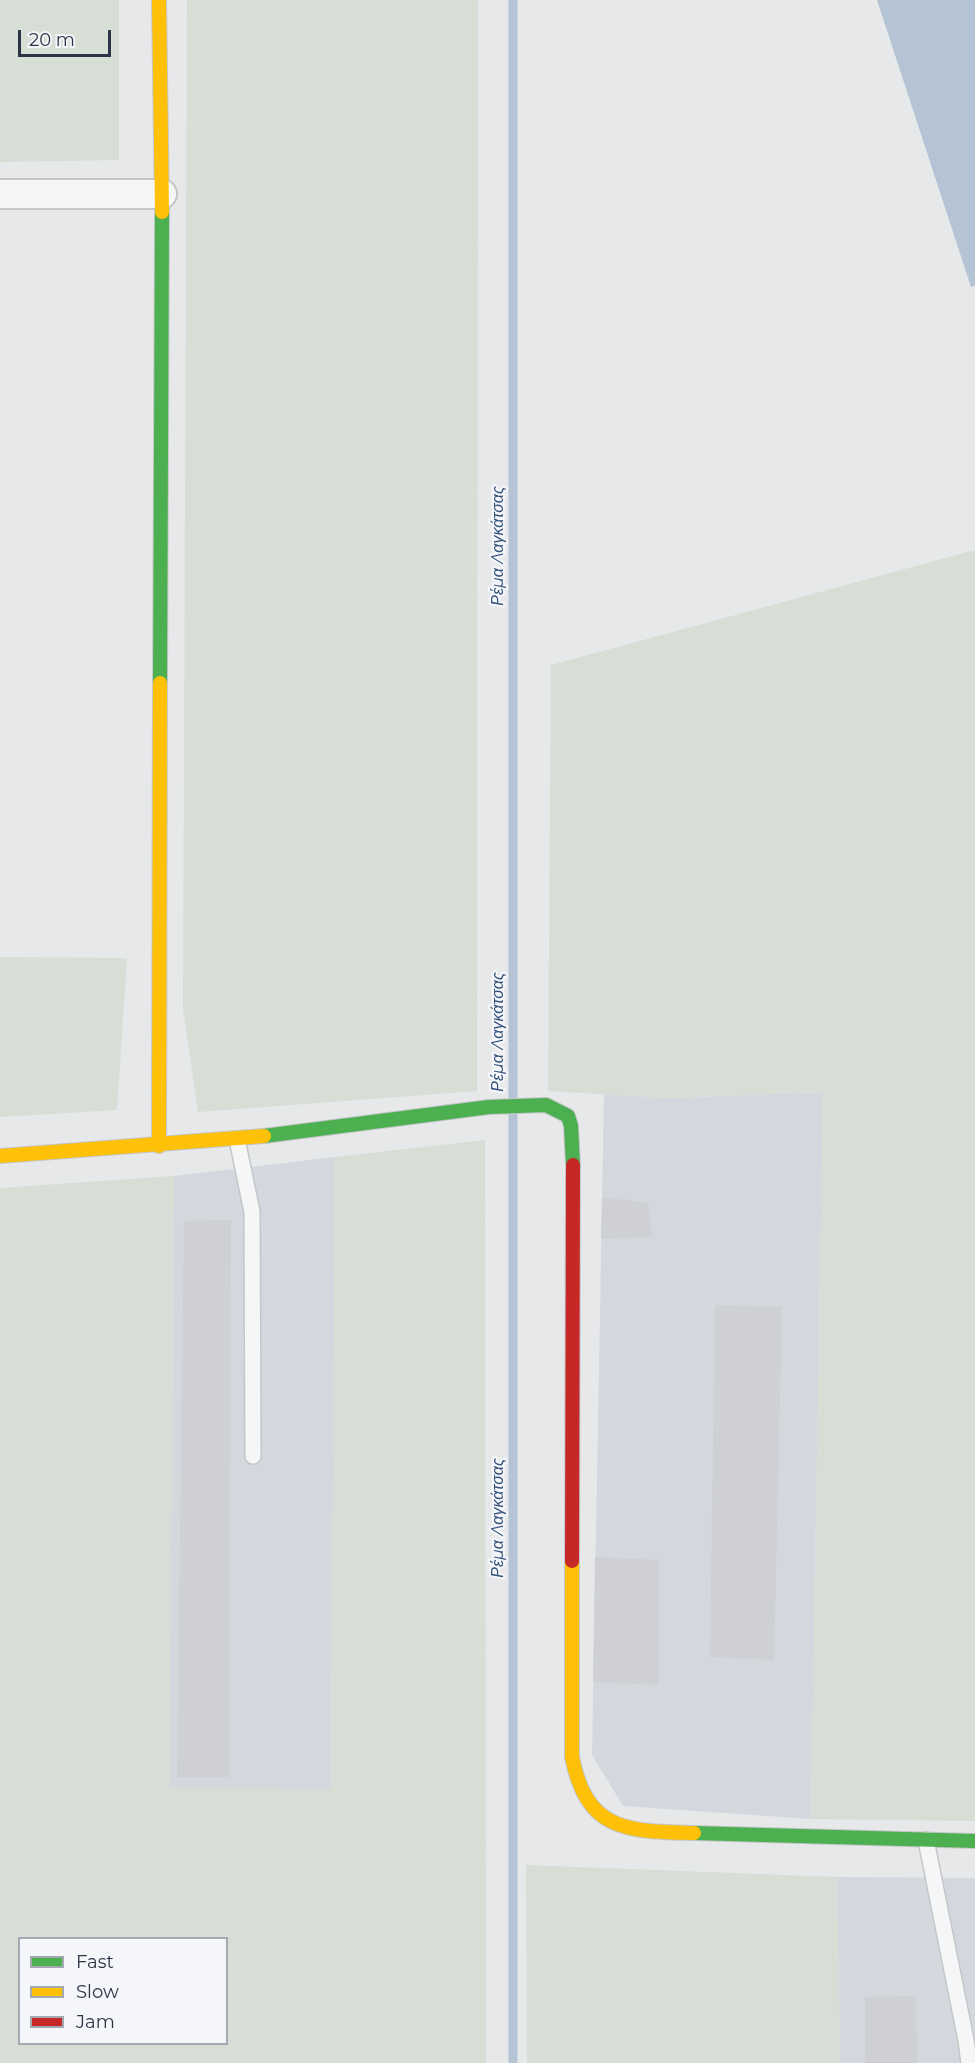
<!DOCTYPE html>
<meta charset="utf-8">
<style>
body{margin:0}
#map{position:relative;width:975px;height:2063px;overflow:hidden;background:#e6e8ea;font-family:Montserrat,sans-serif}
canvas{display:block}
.legend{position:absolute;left:18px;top:1937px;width:210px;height:108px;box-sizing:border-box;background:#f4f6f9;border:2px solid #a4a8b1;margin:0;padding:8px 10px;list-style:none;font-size:18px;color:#2b3445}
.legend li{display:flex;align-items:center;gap:12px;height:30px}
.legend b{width:30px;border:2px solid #a4a8b1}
.scale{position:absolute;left:18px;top:30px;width:93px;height:27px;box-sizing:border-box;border:3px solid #2b3445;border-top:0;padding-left:8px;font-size:18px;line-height:21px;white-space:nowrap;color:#2b3445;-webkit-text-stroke:4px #f4f6f9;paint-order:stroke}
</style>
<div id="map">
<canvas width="975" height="2063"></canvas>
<ul class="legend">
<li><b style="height:8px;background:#4caf50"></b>Fast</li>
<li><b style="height:8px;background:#ffc107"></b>Slow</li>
<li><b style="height:8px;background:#c62828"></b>Jam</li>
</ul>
<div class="scale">20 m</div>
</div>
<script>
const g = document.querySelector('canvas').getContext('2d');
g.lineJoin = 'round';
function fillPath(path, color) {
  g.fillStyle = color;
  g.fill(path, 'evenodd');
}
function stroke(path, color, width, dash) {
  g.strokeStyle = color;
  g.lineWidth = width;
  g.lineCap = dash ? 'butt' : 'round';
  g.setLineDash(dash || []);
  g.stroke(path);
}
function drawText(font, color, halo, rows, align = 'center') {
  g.font = font + ' Montserrat,sans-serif';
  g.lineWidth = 4.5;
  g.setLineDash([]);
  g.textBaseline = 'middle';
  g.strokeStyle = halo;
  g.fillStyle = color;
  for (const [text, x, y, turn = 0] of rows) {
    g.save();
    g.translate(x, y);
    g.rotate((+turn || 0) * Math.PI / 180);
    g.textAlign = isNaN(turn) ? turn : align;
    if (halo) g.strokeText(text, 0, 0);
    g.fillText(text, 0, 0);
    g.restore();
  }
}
fillPath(new Path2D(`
 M823,1092L811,1819L623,1806L592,1755L604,1094L669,1098Z
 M335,1157L331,1789H169L174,1176Z
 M837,1877L975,1878V2063H840Z`), '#d4d7dd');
fillPath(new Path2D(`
 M0,0H119V160L0,162Z
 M187,0H478L477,1091L198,1112L183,1009Z
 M975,550V1821L811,1819L823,1092L669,1098L548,1091L551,665Z
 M0,957L127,958L117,1110L0,1117Z
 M485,1140L486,2063H0V1188L174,1176L169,1788L331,1789L335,1157ZM20,1938H226V2044H20Z
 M526,1865L837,1877L840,2063H527Z`), '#d6ded6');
fillPath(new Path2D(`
 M877,0H975V286L971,287Z`), '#b4c4d5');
stroke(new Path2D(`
 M513,0V2063`), '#b4c4d5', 9);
fillPath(new Path2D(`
 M602,1197L648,1203L652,1237L601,1239Z
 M231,1220L229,1777H177L184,1221Z
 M715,1305L782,1307L774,1660L710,1657Z
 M595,1557L659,1560V1685L593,1682Z
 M916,1996L917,2063H865V1997Z`), '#ced0d3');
const lane = new Path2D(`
 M237,1139L252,1212L253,1456
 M926,1840L966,2040L969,2063`);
const street = new Path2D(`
 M0,194H162`);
const fast = new Path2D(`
 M160,683L162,212
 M264,1136L489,1107L546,1105L568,1116L571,1126L573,1165
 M694,1833L975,1841`);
const slow = new Path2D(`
 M159,0L162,212
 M159,1146L160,683
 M0,1156L264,1136
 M572,1561V1757C587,1833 629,1831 694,1833`);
const jam = new Path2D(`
 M572,1561L573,1165`);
stroke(lane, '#c4c6c8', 18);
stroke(street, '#c4c6c8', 32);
stroke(fast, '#c4c6c8', 16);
stroke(slow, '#c4c6c8', 16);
stroke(jam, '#c4c6c8', 16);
stroke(lane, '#f5f6f7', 15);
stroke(street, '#f5f6f7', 28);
stroke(fast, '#4caf50', 14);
stroke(slow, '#ffc107', 14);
stroke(jam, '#c62828', 14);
drawText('italic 16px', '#34527a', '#f4f6f9', [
 ["Ρέμα Λαγκάτσας",498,546,-90],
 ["Ρέμα Λαγκάτσας",498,1032,-90],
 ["Ρέμα Λαγκάτσας",498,1518,-90]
]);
</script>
